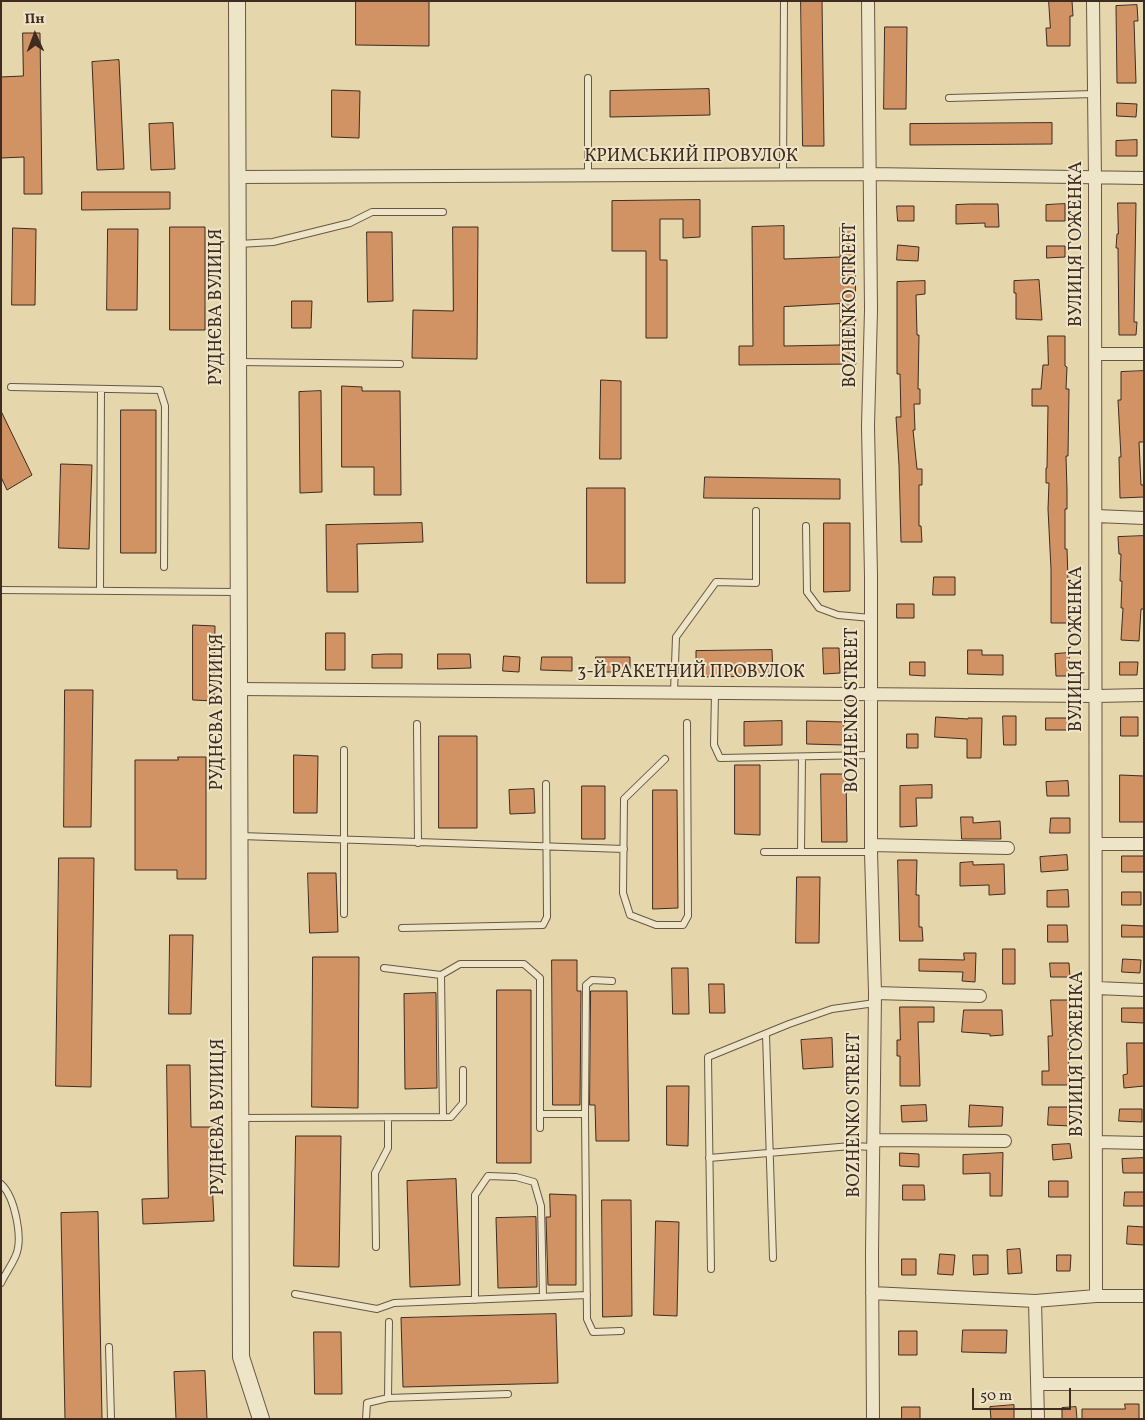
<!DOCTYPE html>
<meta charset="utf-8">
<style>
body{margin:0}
#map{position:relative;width:1145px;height:1420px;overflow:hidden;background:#e5d7ab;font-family:Vollkorn,serif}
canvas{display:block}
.frame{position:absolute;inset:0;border:2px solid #3e2b21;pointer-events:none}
.north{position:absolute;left:10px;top:10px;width:50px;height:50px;-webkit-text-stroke:4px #eee5c8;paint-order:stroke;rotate:358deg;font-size:14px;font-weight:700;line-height:20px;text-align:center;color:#3e2b21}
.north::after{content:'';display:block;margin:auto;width:18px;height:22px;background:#3e2b21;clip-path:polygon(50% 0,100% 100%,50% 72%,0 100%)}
.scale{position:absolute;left:972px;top:1388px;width:99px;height:22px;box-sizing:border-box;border:2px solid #3e2b21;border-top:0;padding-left:6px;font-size:15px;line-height:18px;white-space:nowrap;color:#3e2b21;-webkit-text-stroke:4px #eee5c8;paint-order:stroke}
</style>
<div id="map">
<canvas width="1145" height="1420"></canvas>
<div class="frame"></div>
<div class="north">Пн</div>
<div class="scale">50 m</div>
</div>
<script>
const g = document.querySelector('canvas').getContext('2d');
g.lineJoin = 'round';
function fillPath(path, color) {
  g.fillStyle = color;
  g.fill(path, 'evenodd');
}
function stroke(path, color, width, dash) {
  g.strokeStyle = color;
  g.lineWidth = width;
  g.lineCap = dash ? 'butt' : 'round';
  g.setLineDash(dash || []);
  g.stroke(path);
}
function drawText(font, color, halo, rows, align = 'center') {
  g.font = font + ' Vollkorn,serif';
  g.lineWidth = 4;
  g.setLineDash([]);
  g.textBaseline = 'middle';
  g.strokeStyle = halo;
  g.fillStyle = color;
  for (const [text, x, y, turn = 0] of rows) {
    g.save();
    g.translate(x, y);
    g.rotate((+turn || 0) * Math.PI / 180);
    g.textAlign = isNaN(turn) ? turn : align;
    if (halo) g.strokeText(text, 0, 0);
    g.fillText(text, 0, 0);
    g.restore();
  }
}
const building = new Path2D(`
 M356,1H429V46L356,45Z
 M801,1H822L824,146H803Z
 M1049,1H1072L1073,16H1070V46H1047L1046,28H1050Z
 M1137,5L1138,21H1134L1136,83H1117L1116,6Z
 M885,27H907L906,109H884Z
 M23,33H40L42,194H24V157L1,158V77L23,76Z
 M119,60L124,169L97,170L92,62Z
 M709,89L710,115L610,117V91Z
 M332,90L360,91L359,138L332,137Z
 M1117,103L1137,104L1136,117L1117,116Z
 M173,123L175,169L151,170L149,124Z
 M1052,123V144L910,145V124Z
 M1137,140V156H1116V141Z
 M82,192H170V209L82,210Z
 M700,200V237L683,238V219H660V260H667V338H646V251H612V201Z
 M1118,203H1136L1134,322H1137L1136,335H1119L1118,248H1116L1117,234H1118Z
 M970,204H998L999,227H985V223L956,224V205Z
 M1065,204V221H1046V205Z
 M897,206H914V221H898Z
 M784,226V259L840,257V227H855L856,364L739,365V346H753L752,227ZM840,304V345L784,346V307Z
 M170,227H205V330H170Z
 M453,227H478L477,359L412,358L413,310L453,311Z
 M13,228L36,229L35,305H12Z
 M108,229H138L137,310H107Z
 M367,232H392L393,301L368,302Z
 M898,245L919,247L918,261L897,260Z
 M1047,246H1065V257L1047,258Z
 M1039,280L1042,320L1016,319V293H1014V281Z
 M925,281V294L916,295L917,335H919L918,389H920V404H914L915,430H913L917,469H922V485H919V526H921L922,542H901L899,465L896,417H901L900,374H897V282Z
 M292,301H312L311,328H292Z
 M1048,336H1065V366L1067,367L1066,389H1069L1068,456H1066L1067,490V509H1065V549H1067L1068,579L1070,578L1069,623H1051V569L1048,509L1049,483H1046V468H1047L1048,406H1032V389H1041L1043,365H1048Z
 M1144,371V442H1139L1141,485H1144V497L1120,498L1119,457H1121L1118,400H1121V372Z
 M601,380L621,381V459H600Z
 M342,386L362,387V391H400L401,495H374V467H342Z
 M321,391L322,492L300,493L299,392Z
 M121,410H156V553H121Z
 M1,411L32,475L7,490L1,477Z
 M61,464L92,465L89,549L59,548Z
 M705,477L840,479V499L704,498Z
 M587,488H625V583H587Z
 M422,523L423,542L357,544L358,592H327L326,525Z
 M824,523H850V591L824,592Z
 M1144,536V609H1141L1139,641L1121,640L1123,608H1121L1122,581H1120L1121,554H1119L1118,537Z
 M934,577H955V595H933Z
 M897,604H914V618H897Z
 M193,625L215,626L214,701L193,700Z
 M326,633H345V670H326Z
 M823,648H839L840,673L824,674Z
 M772,650L773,676L696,677V651Z
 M968,650H982V655H1003V675L968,674Z
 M1069,653L1070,676H1056L1055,654Z
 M386,654H402V668H372V655Z
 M438,654H470L471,668L438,669Z
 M504,656L520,657L519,672L503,671Z
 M542,657H572V671L541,670Z
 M596,657H630V672H597Z
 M910,662H925V676L910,675Z
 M1120,662H1138L1137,675H1120Z
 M65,690H93L91,827H64Z
 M1003,716H1016V745H1004Z
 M936,717L968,719V718H982L981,758H967V739L935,737Z
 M1121,717H1138V736H1121Z
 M1046,718H1070V730H1046Z
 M782,721V745L744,746V722Z
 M807,721L844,722V745L807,744Z
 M907,734H918V748H907Z
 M439,736H477V828H439Z
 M294,755L318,756L317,813H294Z
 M178,757H206V879H177V870H135V760H178Z
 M735,765H760V835L735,834Z
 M821,774H846L847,842H822Z
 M1120,775L1144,776V822H1120Z
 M1068,781L1069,796H1047L1046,782Z
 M932,785V798H916L917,826L900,827V786Z
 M582,786H605V839H582Z
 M534,789L535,813L510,814L509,790Z
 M653,790H677L678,908L653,909Z
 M961,817H973V823L1000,821L1001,839H962Z
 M1051,818H1070V833H1050Z
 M1067,855L1068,870L1041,872L1040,857Z
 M1122,856H1144V872H1122Z
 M59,858H94L91,1087L56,1086Z
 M898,860H917L916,895H919V927H922L923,941H900Z
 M973,862V865L1004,864L1005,894L989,895V885L960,886V863Z
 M308,873H336L338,932L310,933Z
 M797,877H820L819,943H796Z
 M1068,890L1069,907H1047V891Z
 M1122,892H1141V905H1122Z
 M1048,925H1067L1068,942H1048Z
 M1122,925L1144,926V937H1122Z
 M170,935H193L191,1014H169Z
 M1003,949H1015V984H1003Z
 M964,953H976L975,982L962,981L963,972L919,971V959L964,960Z
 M313,957H359L358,1108L312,1107Z
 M1123,959L1141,960L1140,973L1122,972Z
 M552,960H577V991H581L580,1105H553Z
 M1050,963H1069L1070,977H1051Z
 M672,968H688L689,1014H673Z
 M709,984H724L725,1013H710Z
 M497,990H531V1163H497Z
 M591,991H627L629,1141H596L595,1105H590Z
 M436,993L437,1088L405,1089L404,994Z
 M1051,1000H1068L1069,1085H1042V1071H1049L1048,1036H1052Z
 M900,1007H934V1022H918L920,1086H900V1056H897V1040H900Z
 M1122,1008H1144V1023L1122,1022Z
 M964,1010H1002L1003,1035L990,1036V1034L962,1032Z
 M832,1038L833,1067L803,1069L801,1040Z
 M1127,1043H1144V1086L1124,1088L1123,1075L1127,1074Z
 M167,1065H190L191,1127H213L212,1180L214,1221L143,1224L142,1199L168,1198Z
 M667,1086H689L688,1146L667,1145Z
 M926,1105L927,1121L902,1122L901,1106Z
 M970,1105L1003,1107L1002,1126L969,1127Z
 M1049,1107H1071V1126L1048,1125Z
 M1120,1109H1142V1122L1119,1121Z
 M296,1136H341L339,1267L294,1266Z
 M1070,1144L1072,1158L1053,1160L1052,1145Z
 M900,1153L919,1154V1167L900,1166Z
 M1003,1153L1002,1196H990V1173L963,1174V1155Z
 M1144,1158V1173H1123L1122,1159Z
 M456,1179L460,1285L410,1287L407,1181Z
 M1049,1181H1068V1197H1049Z
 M903,1185H924L925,1200H903Z
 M1125,1192H1144V1206H1124Z
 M550,1194L576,1195V1285H548L546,1217H550Z
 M602,1200H631L632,1316L603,1317Z
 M98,1212L102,1419H65L61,1213Z
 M536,1217L537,1287L498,1288L496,1218Z
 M656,1221L679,1222L677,1316L654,1315Z
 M1128,1226L1144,1227V1245L1127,1244Z
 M1020,1249L1022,1273L1008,1274L1007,1250Z
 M940,1254L955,1255L953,1275L938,1274Z
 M973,1255H988V1274L974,1275Z
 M1057,1255H1071L1070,1271H1057Z
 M902,1259H916V1275H902Z
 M556,1314L558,1383L403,1387L401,1318Z
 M963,1330H1007L1006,1353L962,1352Z
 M899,1331H917V1355H899Z
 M314,1332H341L342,1394H315Z
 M205,1371L207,1419H176L174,1372Z
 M1125,1404H1139V1419H1082V1409H1125Z
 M1014,1405V1419H991L990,1407Z
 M902,1407H920V1419H902Z
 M1076,1407L1077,1419H1062V1408Z`);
fillPath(building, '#d29364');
stroke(building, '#3e2b21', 1);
const service = new Path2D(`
 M949,98L1094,94
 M783,175L784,1
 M588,176V78
 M239,244L273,242L350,223L372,212H443
 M239,362L400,364
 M11,387L160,390L165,406L164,567
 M806,526L807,592L819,608L838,615L871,618
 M1,590L237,592
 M100,590L101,389
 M674,692L676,637L716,582L756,583V511
 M715,692L714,745L720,758L871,755
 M417,724L418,843
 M665,759L624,799L623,893L630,915L656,925H683L688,916L687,723
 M241,836L624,849
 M764,852H871
 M801,852L802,757
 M344,914V750
 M402,928L543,925L547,917L546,784
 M384,968L441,975L460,964H524L540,978V1128
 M441,975L443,1117
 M612,981L592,980L586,985L585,1114L587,1319L593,1332L621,1331
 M766,1034L773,1258
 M540,1114H585
 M241,1118L451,1117L463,1103V1070
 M709,1158L851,1146L874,1147
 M1,1184C15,1197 23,1238 16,1255C12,1265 5,1274 1,1283
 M376,1247L375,1173L388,1148V1118
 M711,1269L708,1057L789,1024L832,1009L875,1003
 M295,1294L377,1309L394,1303L587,1295
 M475,1300V1195L488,1176L516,1177L534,1182L541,1206L543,1297
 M109,1347L111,1419
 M388,1398L389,1322
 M366,1419L367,1403L388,1398L508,1394`);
const minor = new Path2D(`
 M868,1L871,310L868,426L871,576V852L875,993L872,1254L873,1419
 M1093,1L1095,179L1096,1296
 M237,177L869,174L1144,178
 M1096,354H1144
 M1096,516L1144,518
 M239,689L1096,696L1144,695
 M1096,844H1144
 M871,845L1008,848
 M1096,988L1144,990
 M875,993L980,996
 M874,1140L1005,1141
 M1096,1142L1144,1143
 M872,1293L1035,1301L1096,1296H1144
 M1035,1301L1038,1419
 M1037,1384H1144`);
const tertiary = new Path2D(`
 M237,1L241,1357L261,1419`);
stroke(service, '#685644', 8);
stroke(minor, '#685644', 14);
stroke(tertiary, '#685644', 18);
stroke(service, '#eee5c8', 6);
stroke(minor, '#eee5c8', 12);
stroke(tertiary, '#eee5c8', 16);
drawText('18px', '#3e2b21', '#eee5c8', [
 ["КРИМСЬКИЙ ПРОВУЛОК",691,158],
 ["ВУЛИЦЯ ГОЖЕНКА",1078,244,-90],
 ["BOZHENKO STREET",852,305,-90],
 ["РУДНЄВА ВУЛИЦЯ",218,307,-90],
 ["ВУЛИЦЯ ГОЖЕНКА",1078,649,-90],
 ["3-Й РАКЕТНИЙ ПРОВУЛОК",691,674],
 ["BOZHENKO STREET",854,710,-90],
 ["РУДНЄВА ВУЛИЦЯ",219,712,-90],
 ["ВУЛИЦЯ ГОЖЕНКА",1079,1054,-90],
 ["BOZHENKO STREET",856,1115,-90],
 ["РУДНЄВА ВУЛИЦЯ",220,1117,-90]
]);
</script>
